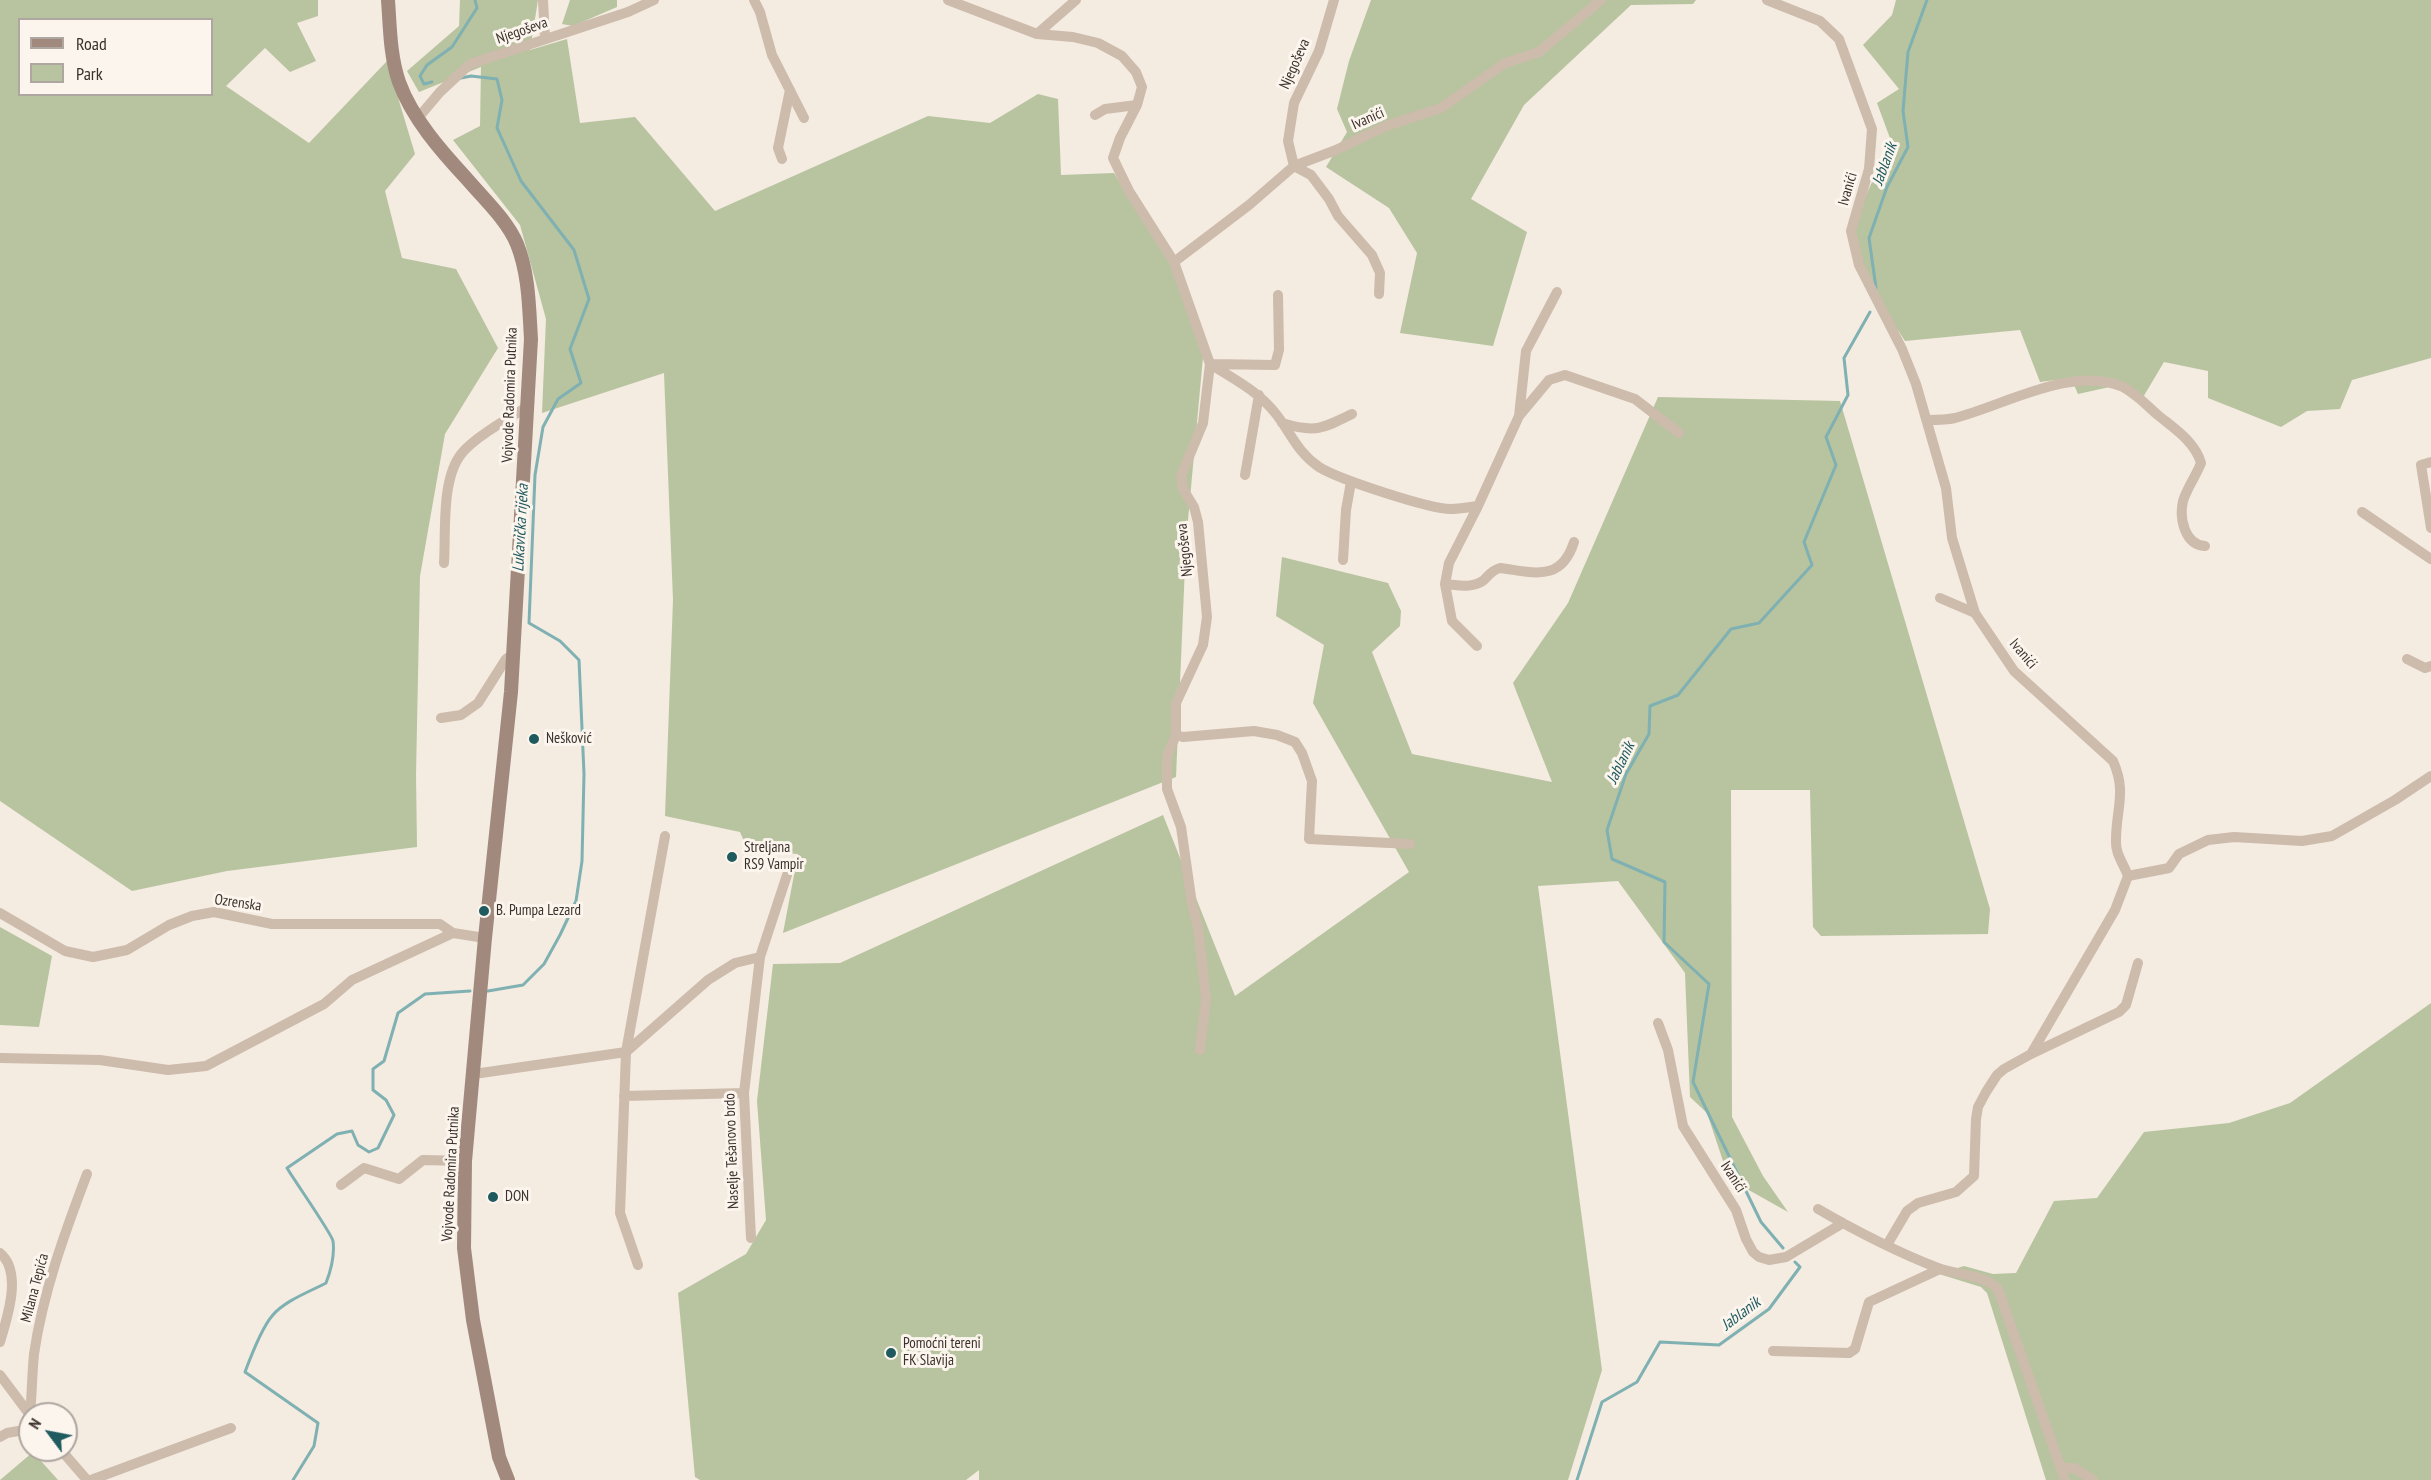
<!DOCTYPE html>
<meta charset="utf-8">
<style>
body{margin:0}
#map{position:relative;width:2431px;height:1480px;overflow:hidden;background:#f4ebe1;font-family:"PT Sans Narrow",sans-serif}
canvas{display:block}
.legend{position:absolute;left:18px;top:18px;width:195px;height:78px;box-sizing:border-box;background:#fbf5ee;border:2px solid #aea6a0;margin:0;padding:8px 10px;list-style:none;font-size:18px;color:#3b302b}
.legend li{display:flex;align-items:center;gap:12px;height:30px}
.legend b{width:30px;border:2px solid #aea6a0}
.north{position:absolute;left:18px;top:1402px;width:60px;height:60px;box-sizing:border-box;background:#fbf5ee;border:2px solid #aea6a0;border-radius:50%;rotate:302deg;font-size:16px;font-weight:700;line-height:24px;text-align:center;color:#3b302b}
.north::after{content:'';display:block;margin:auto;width:21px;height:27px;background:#1f5a5e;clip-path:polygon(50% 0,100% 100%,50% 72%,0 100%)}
</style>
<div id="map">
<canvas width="2431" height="1480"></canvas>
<ul class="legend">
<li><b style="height:8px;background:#a18a7d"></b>Road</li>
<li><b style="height:16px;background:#b8c4a0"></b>Park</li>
</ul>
<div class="north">N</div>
</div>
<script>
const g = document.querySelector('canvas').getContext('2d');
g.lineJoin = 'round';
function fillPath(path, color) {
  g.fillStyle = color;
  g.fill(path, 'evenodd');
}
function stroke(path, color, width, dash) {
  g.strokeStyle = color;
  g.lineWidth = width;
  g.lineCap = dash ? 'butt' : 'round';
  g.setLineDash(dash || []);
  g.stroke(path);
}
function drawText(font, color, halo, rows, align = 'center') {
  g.font = font + ' "PT Sans Narrow",sans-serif';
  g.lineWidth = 6;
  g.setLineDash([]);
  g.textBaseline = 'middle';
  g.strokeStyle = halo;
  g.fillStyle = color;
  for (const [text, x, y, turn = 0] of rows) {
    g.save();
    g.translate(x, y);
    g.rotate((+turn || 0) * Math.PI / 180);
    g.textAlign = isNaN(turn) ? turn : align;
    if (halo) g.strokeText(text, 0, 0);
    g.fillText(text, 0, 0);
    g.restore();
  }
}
fillPath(new Path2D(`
 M0,0H318V16L297,23L316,61L290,72L265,48L226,86L309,143L387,61L415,154L385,191L402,258L456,269L498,348L445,434L420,576L416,775L417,847L227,871L132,891L0,801ZM20,20H212V94H20Z
 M460,0H538L530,50L567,39L580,123L635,117L715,211L928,116L990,123L1038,94L1058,99L1061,175L1114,173L1170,263L1203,357L1186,542L1176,777L783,933L798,854L748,850L740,832L665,816L673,600L664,373L542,413L546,319L520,225L453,140L480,126L481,67L419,92L407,71L459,26Z
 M570,0H617V7L573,26L562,24Z
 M1371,0H1696L1693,4L1631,5L1524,105L1471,199L1527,232L1493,346L1400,333L1417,253L1389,208L1326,167L1347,132L1337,109L1349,61Z
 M1896,0H2431V358L2352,380L2340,409L2307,411L2281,427L2208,398V371L2164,362L2139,404L2114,386L2078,394L2071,378L2040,382L2020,330L1905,341L1869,286L1851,231L1871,184L1894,149L1877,103L1899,89L1863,45L1892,15Z
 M1658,397L1840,401L1990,909L1988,934L1821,936L1813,927L1810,790H1731L1732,1117L1763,1176L1788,1212L1729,1179L1707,1113L1690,1097L1685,973L1618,881L1538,886L1602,1370L1568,1480H979V1470L966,1480H700L695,1477L678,1293L746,1254L766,1220L757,1101L773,964L840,963L1163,815L1235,996L1409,872L1313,703L1324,645L1276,616L1282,557L1388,583L1401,611L1400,626L1372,652L1412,754L1552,782L1513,683L1568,603Z
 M0,927L52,956L39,1027L0,1025Z
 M2431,1003V1480H2046L1987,1293L1981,1287L1939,1274L1964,1266L1993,1274L2016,1273L2054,1201L2097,1198L2144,1132L2229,1123L2290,1103Z
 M33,1452L58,1480H0Z`), '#b8c4a0');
stroke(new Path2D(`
 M461,78L471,76L497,79L502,100L497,128L521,181L574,250L589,299L570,349L581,383L558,399L543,427L535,475L529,623L560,641L579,660L584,774L582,861L576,901L560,935L544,964L523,985L488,991
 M432,82L424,84L420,76L427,65L452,47L477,8L475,0
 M1876,288L1869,238L1887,187L1908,147L1903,111L1908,52L1927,0
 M1783,1248L1761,1222L1693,1082L1709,984L1664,942L1665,882L1612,859L1607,830L1626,774L1649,734L1650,706L1678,695L1731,629L1759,623L1812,565L1804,542L1836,465L1826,437L1848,395L1844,358L1870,312
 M293,1480L314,1446L318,1423L245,1372C251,1356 261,1329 272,1316C284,1301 309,1292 326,1283C331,1270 335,1256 333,1241C332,1234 294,1180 287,1168L337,1134L352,1131L358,1145L369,1152L378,1148L394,1115L386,1100L373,1090V1069L384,1061L398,1013L425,994L470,991
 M1577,1480L1602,1402L1637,1382L1660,1342L1719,1345L1769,1309L1800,1267L1795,1262`), '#7fb0b2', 3);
stroke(new Path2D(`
 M543,0L545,39
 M754,0L760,12L772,55L804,118
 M948,0L1037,34L1073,37L1098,43L1122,56L1136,72L1142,87L1137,105L1120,138L1113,158L1129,191L1174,262L1210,364L1203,423L1181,476L1183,489L1194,507L1198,522L1207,617L1203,645L1176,703V735L1167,756V789L1181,827L1192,904L1198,927L1206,999L1200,1050
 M1767,0L1820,21L1839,39L1872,129L1869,169L1851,231L1859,265L1902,349L1916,384L1946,488L1952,538L1975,613L2014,671L2113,761C2127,792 2116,809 2116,840C2115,854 2124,864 2128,876L2115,910L2031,1054L2004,1069L1997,1075L1986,1092L1978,1107L1976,1119L1974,1176L1956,1192L1918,1203L1907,1211L1887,1245
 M1037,34L1076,0
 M1095,115L1105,109L1137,105
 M418,118L440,92L470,64L628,12L654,0
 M782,159L778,148L790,90
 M1294,166L1336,150L1386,126L1441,108L1505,63L1539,52L1601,0
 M1294,166L1311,175L1329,199L1338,216L1372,255L1380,273L1379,294
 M1174,262L1249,205L1294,166L1288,141L1294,103L1319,51L1334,0
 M1210,364C1234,379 1258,391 1276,414C1291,433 1297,452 1319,467C1338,479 1429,509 1451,509C1460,509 1469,507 1478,506
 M1211,364L1275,365L1279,350L1278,295
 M1519,416L1526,351L1557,292
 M1928,420C1937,420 1946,420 1955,418C2005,405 2072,365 2123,387C2136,393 2148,407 2159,416C2175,429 2195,442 2201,463C2196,476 2187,488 2183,501C2179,519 2185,545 2205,546
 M1282,423C1315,433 1322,429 1352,414
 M2431,462L2421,465L2431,528
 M1245,475L1259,395
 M2362,512L2431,559
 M1343,560L1346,510L1351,482
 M444,563C446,531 441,478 462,453C475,437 509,418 527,407
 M1445,584C1458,585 1472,589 1484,580C1489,575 1492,570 1500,568C1533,572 1561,583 1574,542
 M1940,598L1975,613
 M1477,646L1452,621L1445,584L1449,563L1478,506L1519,416L1549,380L1565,375L1635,399L1679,433
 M2407,659L2425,668L2431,666
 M441,718L461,715L478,703L506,659L513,654
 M1176,735L1183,737L1254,731L1277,735L1295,742L1302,753L1312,781L1309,839L1410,844
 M2128,876L2169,868L2179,854L2208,840L2234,837L2302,841L2332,836L2395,800L2431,776
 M0,913L65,951L93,957L127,950L169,925L192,916L214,912L272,924H440L453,933
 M760,957L787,875
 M1658,1023L1668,1050L1683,1126L1736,1210L1746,1239L1753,1252L1759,1257L1769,1260L1786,1257L1843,1223
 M2031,1054L2119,1012L2126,1005L2138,963
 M0,1058L100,1060L168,1070L206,1066L324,1004L352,980L453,933L485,938
 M474,1074L626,1052L665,836
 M624,1096L744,1093
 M341,1185L364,1168L399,1179L423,1160L465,1161
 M1818,1209C1856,1231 1897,1252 1938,1268C1957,1275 1983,1274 1998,1289L2065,1480
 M0,1253C23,1272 7,1318 0,1342
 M638,1265L620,1213L626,1052L708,980L735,963L760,957L744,1093L751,1238
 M1773,1351L1849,1353L1855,1349L1869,1302L1940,1269
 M0,1375L30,1415
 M30,1414C32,1394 32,1374 34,1354C43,1292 65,1232 87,1174
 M0,1437L7,1433L30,1429
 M61,1450L87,1480
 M2061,1468H2074L2093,1480
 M91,1480L231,1428`), '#cdbbac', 10);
stroke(new Path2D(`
 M388,0C390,27 390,56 399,82C412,118 441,151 467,179C484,199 507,220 517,244C529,274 529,307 531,339L511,692L485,938L465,1161L464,1248L473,1320L499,1457L508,1480`), '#a18a7d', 14);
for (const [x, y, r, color] of [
 [534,739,6,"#1f5a5e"],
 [732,857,6,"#1f5a5e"],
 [484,911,6,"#1f5a5e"],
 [493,1197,6,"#1f5a5e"],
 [891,1353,6,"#1f5a5e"]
]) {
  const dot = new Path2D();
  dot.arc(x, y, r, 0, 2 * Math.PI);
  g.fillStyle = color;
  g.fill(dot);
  stroke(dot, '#fbf5ee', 2);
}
drawText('15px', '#3b302b', '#fbf5ee', [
 ["Njegoševa",522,31,-19],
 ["Njegoševa",1295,64,-66],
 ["Ivanići",1368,119,-24],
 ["Ivanići",1848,189,-74],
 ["Vojvode Radomira Putnika",510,395,-88],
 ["Njegoševa",1185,550,-96],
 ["Ivanići",2023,654,50],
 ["Ozrenska",238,903,8],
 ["Naselje Tešanovo brdo",732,1151,-92],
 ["Vojvode Radomira Putnika",451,1174,-87],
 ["Ivanići",1733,1177,57],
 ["Milana Tepića",35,1288,-75]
]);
drawText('15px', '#3b302b', '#fbf5ee', [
 ["Nešković",546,739],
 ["Streljana",744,848],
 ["RS9 Vampir",744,865],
 ["B. Pumpa Lezard",496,911],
 ["DON",505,1197],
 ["Pomoćni tereni",903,1344],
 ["FK Slavija",903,1361]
], 'left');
drawText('italic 16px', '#1f5a5e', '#fbf5ee', [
 ["Jablanik",1885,164,-70],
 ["Lukavička rijeka",521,528,-87],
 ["Jablanik",1621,763,-64],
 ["Jablanik",1741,1314,-37]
]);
</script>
